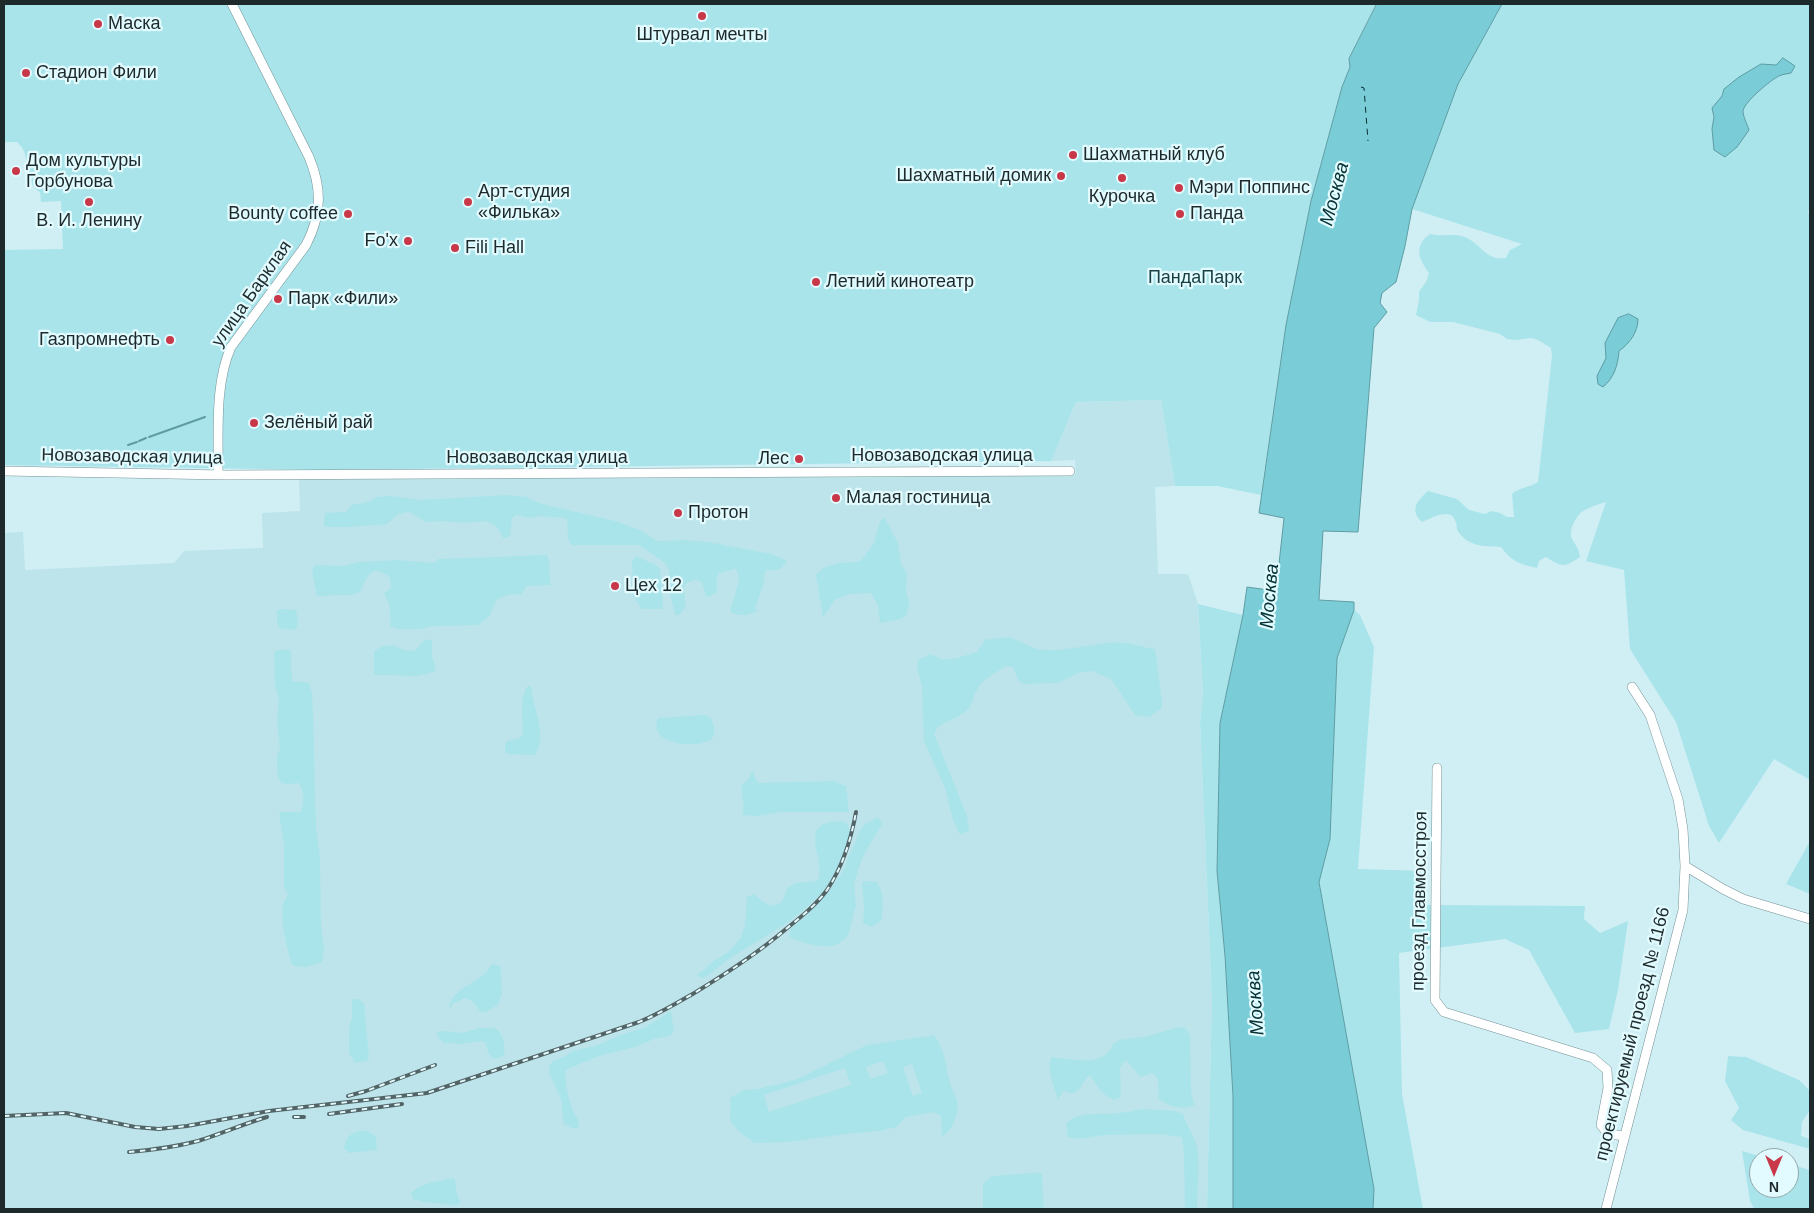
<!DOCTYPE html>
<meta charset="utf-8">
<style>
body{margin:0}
#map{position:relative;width:1814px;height:1213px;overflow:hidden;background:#d0eff4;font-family:Helvetica,sans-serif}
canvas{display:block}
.frame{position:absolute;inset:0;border:5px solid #1d292b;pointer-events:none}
.north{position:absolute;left:1749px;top:1148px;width:50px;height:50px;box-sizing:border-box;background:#e2fbff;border:1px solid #93a7aa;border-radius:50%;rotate:180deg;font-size:14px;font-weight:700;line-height:20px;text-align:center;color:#1d292b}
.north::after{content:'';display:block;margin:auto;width:18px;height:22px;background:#c83848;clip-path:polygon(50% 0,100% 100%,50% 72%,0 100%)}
</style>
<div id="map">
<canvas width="1814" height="1213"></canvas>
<div class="frame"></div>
<div class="north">N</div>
</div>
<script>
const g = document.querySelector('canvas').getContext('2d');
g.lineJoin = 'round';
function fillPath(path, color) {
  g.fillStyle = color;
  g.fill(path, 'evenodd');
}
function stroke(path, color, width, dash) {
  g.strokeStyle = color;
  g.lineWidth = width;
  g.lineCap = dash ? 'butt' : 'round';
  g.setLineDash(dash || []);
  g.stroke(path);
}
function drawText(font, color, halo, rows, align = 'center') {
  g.font = font + ' Helvetica,sans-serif';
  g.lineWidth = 4.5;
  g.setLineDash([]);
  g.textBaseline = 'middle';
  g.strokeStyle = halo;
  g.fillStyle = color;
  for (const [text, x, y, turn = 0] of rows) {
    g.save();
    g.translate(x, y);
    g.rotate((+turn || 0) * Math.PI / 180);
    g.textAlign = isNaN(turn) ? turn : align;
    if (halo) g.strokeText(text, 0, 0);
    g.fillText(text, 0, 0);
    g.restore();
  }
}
fillPath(new Path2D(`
 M1161,400L1175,486L1155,487L1158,574H1188L1198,604L1203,694L1200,721L1212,1000L1207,1209H4V533L23,532L25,570L174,563L184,551L263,548L262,513L300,511L299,478L1076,474L1075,460L1051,461L1076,402Z`), '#bce4ea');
fillPath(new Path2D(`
 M4,4H1377L1349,59L1350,66L1342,87L1311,201L1286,325L1261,495L1217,486H1175L1161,400L1076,402L1051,461L328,470L4,465V250L63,249L61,201L41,202L40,192C22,183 34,157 17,142H4Z
 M1502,4H1810V209L1808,212L1810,216V780L1774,759L1719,843L1709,826L1676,722L1630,649L1624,570L1586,561L1606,502C1599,504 1590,507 1583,511C1576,516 1568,530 1572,539C1576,546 1579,548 1580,557C1564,568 1562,567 1546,557L1539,561L1537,568C1521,565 1511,561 1501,547C1483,546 1468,547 1457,530C1456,504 1436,516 1422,522C1409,510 1417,501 1428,491L1457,499L1469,510L1485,514L1492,511L1500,513L1507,517H1514L1512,494C1519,487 1529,488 1538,482L1552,356L1551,348L1538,340L1531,338L1515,340L1507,339L1500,334L1453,322H1430L1416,315L1419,300V292L1427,280L1429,273C1419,259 1413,246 1430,234C1442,237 1454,233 1465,237C1481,244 1486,261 1506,258L1510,250L1522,244L1412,209L1458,84Z
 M508,495L526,497L542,504L615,521L640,530L657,541L687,540L707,542L772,554L787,561L781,569L765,571L763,586L755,608L757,611C748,616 741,616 732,613L730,610C732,607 739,582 739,578C739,576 737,571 736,569L718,573L716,581L717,592L710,597L706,596L703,585L700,581L694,580L685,584C683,589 686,601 685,608L679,615H675L668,585L669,570L664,562L639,545H572L568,539L567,519L564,518L541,516L531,518L516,515L512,518L510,536L504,539L496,526L487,521L464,523L441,521L425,522L410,512L398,514L387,524L349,527H325L324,524L325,513L346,512L352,505L368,502L377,497L390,496L421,500Z
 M885,518L898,543L901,564L907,574L906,590L909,602L907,614L901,619L880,623L878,605L871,593L850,594L836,599L823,617L816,575C825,562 846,563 861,561L874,543L880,521Z
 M547,555C551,562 548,575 551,585L527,586L521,594C502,595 495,596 490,616L478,625L436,626L419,629H398L391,627C390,615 391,604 384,594L391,588L390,578C372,562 367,576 360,592L351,595L317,596L312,572L314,566L318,565L342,566L359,562L397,560L434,563L438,559Z
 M635,556C643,560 652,562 660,568L663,606L662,609H642L633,596L632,562Z
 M1198,604L1243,615L1220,723L1217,871L1225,956L1233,1096V1209H1207L1212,1000L1200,721L1203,694Z
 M280,609L296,610L298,621L296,629L291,630L279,628L277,623V610Z
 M1354,610L1360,615L1374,647L1358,869L1427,871V905L1585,906L1584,919L1600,933L1628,921L1618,990L1609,1029L1575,1033L1529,950L1505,939L1399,953L1402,1094L1423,1209H1373L1374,1189L1319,882L1330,839L1337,658Z
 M1008,637C1021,640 1030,649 1044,650C1066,651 1087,645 1109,643C1123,641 1141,647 1155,649L1162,701V708L1149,717L1135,715L1111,679L1091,671L1078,673L1058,683L1024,684L1018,680L1013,667L1006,666C999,671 981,681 978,688C971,699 975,706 962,714C951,722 940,721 934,734L967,816L969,830L960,835L953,820L945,788L924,741L922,687L917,667L918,660L931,654L943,660L957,658L977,652L985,640Z
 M430,639L432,642V656L436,669L434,672L418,676L377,675L374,673V651L383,646L394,645C400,650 408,652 416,650L423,641Z
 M289,649L291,652L292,681L309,683L312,693L313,713L316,827L320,858L321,924L324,950L322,962L305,967L294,966L291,963C287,945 280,923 283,904C284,900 287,898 288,894L284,888V845L279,813L282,812H300C305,804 304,791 299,783L288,784L281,783L277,773V756L280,749L277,720L279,699L275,684L274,654L275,651Z
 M529,685L531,687C533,710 547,731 536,755H532L509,754L505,753V744L507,741L520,738L523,735C523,724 519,691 529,685Z
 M705,715L711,718C713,723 716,732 713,737C708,749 645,748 658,718Z
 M752,770L758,783L834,781L846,786L849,812H781L757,816L742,815L744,808L741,786L749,778Z
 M878,817L882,824L863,856L858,870L854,884L856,905L848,936C844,939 840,944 835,945C826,949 795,942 789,936L790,929L807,915L827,894L843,871L860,830L865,824Z
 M841,821L847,823C852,835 851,841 847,853C828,904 775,930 732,957C722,963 714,972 704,978L696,976L715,960L727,953L740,939L745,925L747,897L754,894C761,901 775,913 783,899C786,894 785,889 791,885C797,881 810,883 818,880C827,857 794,822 841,821Z
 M1810,841V894L1786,884Z
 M866,881L877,882C884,892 884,909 881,921L872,927L863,923L864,910L862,882Z
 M494,964L500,966L502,994L498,1005L485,1012H481L472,1001L465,998L454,1003L449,1009C451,986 482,984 491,965Z
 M353,999H359L364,1004L369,1058L367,1061L355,1063L349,1053V1028L352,1018V1002Z
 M671,1011L674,1031L670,1036L654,1039L635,1047L599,1056L565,1070C566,1089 569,1105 579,1122L578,1128H571L566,1124L564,1126L561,1099L549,1073V1066L553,1061L566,1056L572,1051L595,1046L623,1034L646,1027Z
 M1179,1027L1186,1029L1190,1035L1191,1091L1194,1105C1182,1111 1169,1106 1159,1099L1158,1079L1153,1073L1140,1077L1126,1060L1120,1067L1121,1097L1114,1100C1102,1095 1096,1085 1090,1075C1079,1084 1082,1098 1063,1091L1058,1100C1055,1087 1046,1070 1051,1057C1070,1059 1106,1068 1113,1044L1120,1040L1149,1036Z
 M479,1028C484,1028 492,1027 496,1029C503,1032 506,1050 504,1056L494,1059L488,1053L486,1043L482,1041L460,1044L444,1043L437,1035V1032L445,1031L464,1033Z
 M934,1035C945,1050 945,1062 949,1079C950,1087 956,1094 957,1102C959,1115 953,1129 942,1136L941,1116L934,1112L906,1117L896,1127L880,1131L852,1133L788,1142L754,1143C747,1137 732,1128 730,1119C730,1113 731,1105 730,1098L744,1090L758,1089L795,1080L867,1045ZM883,1061L888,1073L870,1079L866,1067ZM912,1064L922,1093L913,1096L903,1067ZM845,1068L851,1085L769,1112L764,1095Z
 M1728,1056L1746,1057L1799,1080L1810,1091V1110L1802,1122L1801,1136L1810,1139V1149L1743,1130L1731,1120L1739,1108L1725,1081Z
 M1143,1109L1176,1111L1183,1114C1186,1124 1192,1133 1196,1143C1201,1160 1197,1191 1197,1209H1185L1184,1155L1182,1137L1160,1134L1104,1135L1079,1139L1068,1137L1066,1123C1078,1111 1104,1115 1120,1113C1128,1112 1136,1110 1143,1109Z
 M361,1131H368L376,1137L377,1148L375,1150L349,1153L344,1149C346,1137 350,1133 361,1131Z
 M1742,1151L1766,1158H1759V1188H1789V1164L1810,1170V1209H1754L1750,1201Z
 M1035,1172L1042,1174L1044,1209H983V1184C984,1183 989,1178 989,1178C995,1174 1025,1175 1035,1172Z
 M453,1178L455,1180L456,1190L460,1203L458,1205L423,1202L413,1199L411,1193C421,1183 439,1181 453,1178Z`), '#aae4eb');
const water = new Path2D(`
 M1377,4H1502L1458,84L1412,209L1405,246L1396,282L1382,293L1380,303L1387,312L1374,328L1358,532L1323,531L1319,600L1354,602V610L1337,658L1330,839L1319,882L1374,1189L1373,1209H1233V1096L1225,956L1217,871L1220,723L1243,615L1247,587L1276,591L1284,518L1259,513L1286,325L1311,201L1342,87L1350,67L1349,59Z
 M1783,58L1795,66L1791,73C1787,74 1783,74 1779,76C1772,79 1744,102 1743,111C1743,116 1747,124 1749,130L1737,147L1725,157L1714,150L1712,129L1714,117L1712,108L1722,96L1724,89L1739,77L1761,64L1776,65Z
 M1629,314L1638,319C1638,332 1630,343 1619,351C1618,365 1614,378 1603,387L1598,384L1597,376L1606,358L1605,343L1618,318Z`);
fillPath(water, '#7acdd7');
stroke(water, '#5e9ca3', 1);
stroke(new Path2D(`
 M149,437L205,417
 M139,441L146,438
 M128,445L137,442`), '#5e9ca3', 2);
stroke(new Path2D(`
 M1361,87L1364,88L1368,141`), '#063135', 1, [6, 5]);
const minor = new Path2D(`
 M4,471L225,475L1070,471
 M218,475C219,435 214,385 231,347L306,245C322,214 322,188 309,157L232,4
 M1437,768L1435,1000L1444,1012L1593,1058L1607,1070L1608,1088L1601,1125L1608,1134L1625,1136
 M1685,866L1723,889L1743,899L1810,919
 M1606,1209L1683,910L1685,866L1683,829L1678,799L1650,715L1632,687`);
stroke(minor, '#749296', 10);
stroke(minor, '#fff', 9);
const rail = new Path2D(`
 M348,1096L366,1091L435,1065
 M329,1114L402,1104
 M4,1116L66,1113L135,1127L159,1129L187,1126L269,1111L427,1093L639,1022C659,1014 677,1003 696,992C727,973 758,953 786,929C801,917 816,905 827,890C843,866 851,840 856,812
 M294,1117H304
 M129,1152C152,1150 175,1147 198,1141C221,1134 243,1124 267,1117`);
stroke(rail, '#536467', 4);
stroke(rail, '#e2fbff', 2, [5.5]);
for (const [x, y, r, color] of [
 [702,16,5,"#c83848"],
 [98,24,5,"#c83848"],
 [26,73,5,"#c83848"],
 [1073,155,5,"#c83848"],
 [16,171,5,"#c83848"],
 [1061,176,5,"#c83848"],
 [1122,178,5,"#c83848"],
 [1179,188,5,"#c83848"],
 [89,202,5,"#c83848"],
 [468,202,5,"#c83848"],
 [348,214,5,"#c83848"],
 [1180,214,5,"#c83848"],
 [408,241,5,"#c83848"],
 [455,248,5,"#c83848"],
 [816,282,5,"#c83848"],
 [278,299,5,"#c83848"],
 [170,340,5,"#c83848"],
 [254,423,5,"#c83848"],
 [799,459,5,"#c83848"],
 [836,498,5,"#c83848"],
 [678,513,5,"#c83848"],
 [615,586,5,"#c83848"]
]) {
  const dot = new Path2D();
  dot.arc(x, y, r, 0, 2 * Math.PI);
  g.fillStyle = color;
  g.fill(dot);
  stroke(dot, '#e2fbff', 2);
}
drawText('18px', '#1d292b', '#e2fbff', [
 ["Маска",108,24],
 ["Штурвал мечты",702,35,"center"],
 ["Стадион Фили",36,73],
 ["Шахматный клуб",1083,155],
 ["Дом культуры",26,161],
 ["Горбунова",26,182],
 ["Шахматный домик",1051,176,"right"],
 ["Мэри Поппинс",1189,188],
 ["Арт-студия",478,192],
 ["«Филька»",478,213],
 ["Курочка",1122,197,"center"],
 ["Bounty coffee",338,214,"right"],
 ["Панда",1190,214],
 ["В. И. Ленину",89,221,"center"],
 ["Fo'x",398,241,"right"],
 ["Fili Hall",465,248],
 ["Летний кинотеатр",826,282],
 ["Парк «Фили»",288,299],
 ["Газпромнефть",160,340,"right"],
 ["Зелёный рай",264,423],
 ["Лес",789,459,"right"],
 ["Малая гостиница",846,498],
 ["Протон",688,513],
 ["Цех 12",625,586]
], 'left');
drawText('18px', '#163e43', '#e2fbff', [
 ["ПандаПарк",1195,278]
]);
drawText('18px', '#1d292b', '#e2fbff', [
 ["улица Барклая",252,294,-55],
 ["Новозаводская улица",942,456],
 ["Новозаводская улица",132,457,1],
 ["Новозаводская улица",537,458],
 ["проезд Главмосстроя",1420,901,-89],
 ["проектируемый проезд № 1166",1633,1034,-76]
]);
drawText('italic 19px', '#063135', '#e2fbff', [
 ["Москва",1335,194,-75],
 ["Москва",1270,596,-85],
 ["Москва",1256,1003,-94]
]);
</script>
